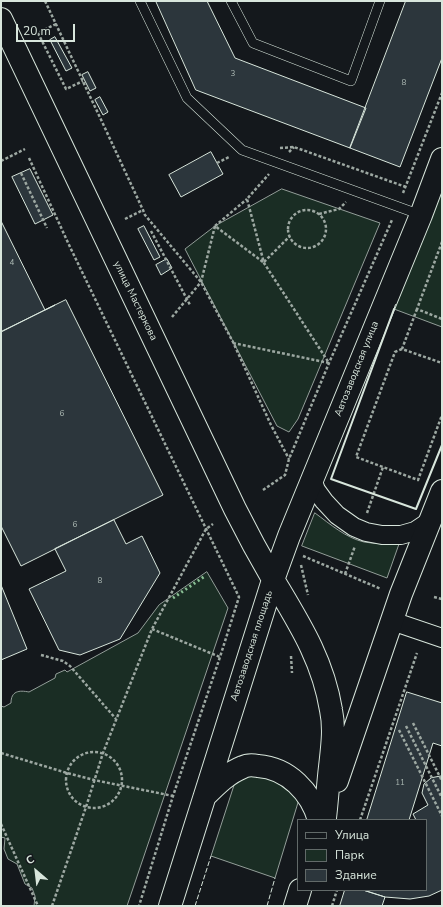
<!DOCTYPE html>
<meta charset="utf-8">
<style>
body{margin:0}
#map{position:relative;width:443px;height:907px;overflow:hidden;background:#14181c;font-family:"Nunito Sans",sans-serif}
canvas{display:block}
.frame{position:absolute;inset:0;border:2px solid #d8e6dc;pointer-events:none}
.legend{position:absolute;left:297px;top:819px;width:130px;height:72px;box-sizing:border-box;background:#14181c;border:1px solid #626a69;margin:0;padding:5px 7px;list-style:none;font-size:12px;color:#d8e6dc}
.legend li{display:flex;align-items:center;gap:8px;height:20px}
.legend b{width:20px;border:1px solid #626a69}
.north{position:absolute;left:16px;top:851px;width:40px;height:40px;-webkit-text-stroke:3px #14181c;paint-order:stroke;rotate:332deg;font-size:11px;font-weight:700;line-height:16px;text-align:center;color:#d8e6dc}
.north::after{content:'';display:block;margin:auto;width:14px;height:18px;background:#d8e6dc;clip-path:polygon(50% 0,100% 100%,50% 72%,0 100%)}
.scale{position:absolute;left:16px;top:24px;width:59px;height:18px;box-sizing:border-box;border:2px solid #d8e6dc;border-top:0;padding-left:5px;font-size:12px;line-height:14px;white-space:nowrap;color:#d8e6dc;-webkit-text-stroke:3px #14181c;paint-order:stroke}
</style>
<div id="map">
<canvas width="443" height="907"></canvas>
<div class="frame"></div>
<ul class="legend">
<li><b style="height:5px;background:#14181c"></b>Улица</li>
<li><b style="height:11px;background:#1a2d24"></b>Парк</li>
<li><b style="height:11px;background:#2c363c"></b>Здание</li>
</ul>
<div class="north">С</div>
<div class="scale">20 m</div>
</div>
<script>
const g = document.querySelector('canvas').getContext('2d');
g.lineJoin = 'round';
function fillPath(path, color) {
  g.fillStyle = color;
  g.fill(path, 'evenodd');
}
function stroke(path, color, width, dash) {
  g.strokeStyle = color;
  g.lineWidth = width;
  g.lineCap = dash ? 'butt' : 'round';
  g.setLineDash(dash || []);
  g.stroke(path);
}
function drawText(font, color, halo, rows, align = 'center') {
  g.font = font + ' "Nunito Sans",sans-serif';
  g.lineWidth = 3;
  g.setLineDash([]);
  g.textBaseline = 'middle';
  g.strokeStyle = halo;
  g.fillStyle = color;
  for (const [text, x, y, turn = 0] of rows) {
    g.save();
    g.translate(x, y);
    g.rotate((+turn || 0) * Math.PI / 180);
    g.textAlign = isNaN(turn) ? turn : align;
    if (halo) g.strokeText(text, 0, 0);
    g.fillText(text, 0, 0);
    g.restore();
  }
}
const green = new Path2D(`
 M442,185V327L394,309Z
 M282,189L380,223L298,419L289,432L277,426L185,249L215,226Z
 M315,513C330,524 346,538 364,542C376,544 387,544 399,544L387,578L302,546Z
 M207,572L228,608L127,906H34L35,896L32,888L25,884L17,864L8,859L4,849L5,838L1,837V706L4,707L11,703C11,691 19,690 29,692L55,678L56,674L65,670L67,672L138,633L159,605Z
 M255,770L300,796L275,878L211,856L237,776Z`);
fillPath(green, '#1a2d24');
stroke(green, '#939e99', 1);
const building = new Path2D(`
 M156,1H207L235,58L366,108L350,148L196,90Z
 M406,1H442V58L400,167L350,148Z
 M55,37L72,68L66,71L50,40Z
 M88,72L96,88L90,91L82,75Z
 M100,97L108,112L103,115L95,100Z
 M211,152L223,174L181,197L169,175Z
 M30,169L53,215L35,224L12,177Z
 M1,221L45,310L55,305L1,332Z
 M144,226L160,257L154,260L138,229Z
 M167,259L172,268L161,275L156,265Z
 M66,300L163,495L21,566L1,526V332Z
 M114,520L126,544L142,536L160,573L120,639L80,655L59,650L29,589L66,571L55,549Z
 M1,585L27,649L1,660Z
 M407,692L442,703V746L433,743L409,820H367Z
 M441,776H442V890L429,896L410,899L385,897L363,890H426V820H416L413,814L428,805L422,793L424,784L431,778Z
 M345,890H363L385,897L382,906H340Z`);
fillPath(building, '#2c363c');
stroke(building, '#d8e6dc', 1);
const lane = new Path2D(`
 M140,1L187,98L242,150L421,215
 M231,1L253,43L351,81L380,1`);
const street = new Path2D(`
 M312,479L316,490L324,501L337,515L354,527L366,532L382,535H401L415,531L430,521
 M392,621L442,638`);
const secondary = new Path2D(`
 M1,19L235,509C247,533 260,557 274,581C299,623 323,660 331,710C335,729 332,748 330,767C328,784 327,801 325,818
 M337,781L401,594L442,491
 M206,795C217,784 228,773 243,767C247,765 253,765 258,766C288,768 311,792 319,820
 M170,906L273,580L289,536L421,215L442,159
 M295,906L300,890`);
stroke(lane, '#d8e6dc', 10);
stroke(street, '#d8e6dc', 20);
stroke(secondary, '#d8e6dc', 24);
stroke(new Path2D(`
 M45,1L104,126L143,210L145,215L201,282L233,342L271,425L289,459
 M56,24L38,33L66,89L83,81
 M280,148L294,147L406,187
 M289,152L294,147
 M29,158L70,247L239,597L220,657L173,796L139,906
 M1,161L25,149
 M217,163L229,157
 M21,173L47,228
 M403,193L442,93
 M288 229a19 19 0 1 1 38 0a19 19 0 1 1-38 0Z
 M319,214L339,209L346,202
 M125,219L143,210
 M215,226L247,199
 M151,231L190,305
 M442,242L417,309L442,319
 M264,262L290,236
 M417,309L402,349L442,363
 M172,317L201,282L215,226L263,262
 M233,343L329,363L264,263L247,199L269,174
 M402,349L395,352L356,457L418,480L442,415
 M263,490L285,475L289,459L329,363L392,220
 M367,513L383,467
 M303,556L381,589
 M301,565L308,595
 M345,574L355,546
 M434,597L442,599
 M152,629L220,657
 M41,655L63,661L70,666L116,719
 M291,656L292,673
 M413,723L442,781
 M406,726L442,798
 M399,730L442,816
 M66 780a28 28 0 1 1 56 0a28 28 0 1 1-56 0Z
 M1,753L67,773L94,780L173,796
 M360,820L417,653
 M1,824L38,906
 M52,906L86,807L103,753L152,629L206,529L213,524
 M332,906L337,890`), '#9da8a2', 2.5, [3, 2]);
stroke(lane, '#14181c', 9);
stroke(street, '#14181c', 18);
stroke(secondary, '#14181c', 22);
stroke(new Path2D(`
 M173,598L205,576`), '#8ac095', 3, [2, 3]);
stroke(new Path2D(`
 M394,309L396,303
 M195,906L211,856
 M267,906L275,878`), '#d8e6dc', 1, [5, 2]);
stroke(new Path2D(`
 M394,309L331,479L416,509L442,445`), '#d8e6dc', 2);
drawText('8px', '#adbab4', null, [
 ["3",233,74],
 ["8",404,83],
 ["4",12,263],
 ["6",62,414],
 ["6",75,525],
 ["8",100,581],
 ["11",400,783]
]);
drawText('10px', '#d8e6dc', '#14181c', [
 ["улица Мастеркова",135,301,64],
 ["Автозаводская улица",357,369,-68],
 ["Автозаводская площадь",252,646,-72]
]);
</script>
